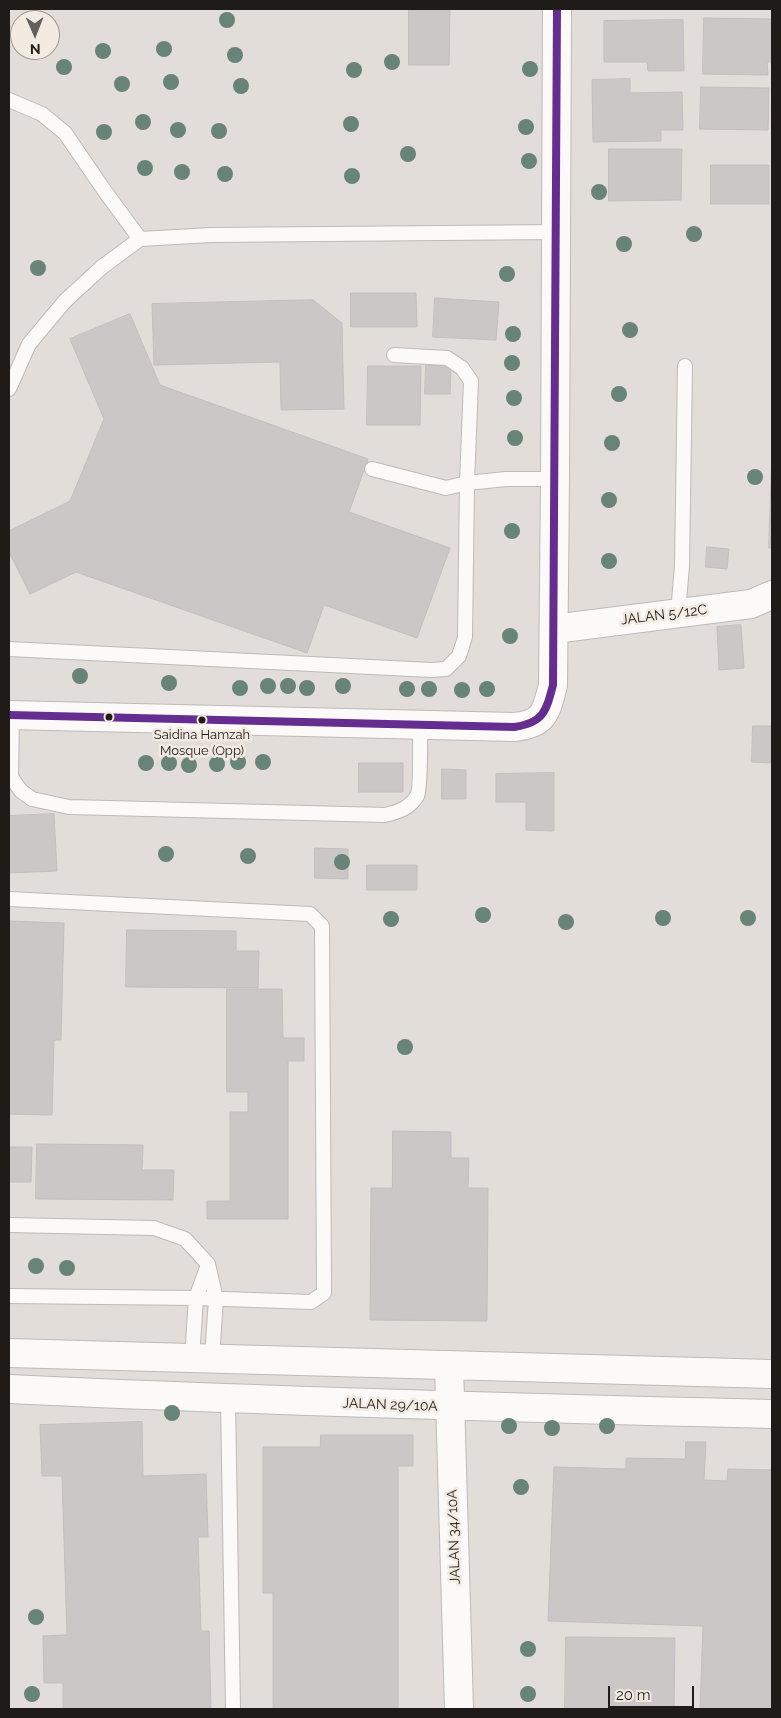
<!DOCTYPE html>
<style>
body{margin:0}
#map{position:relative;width:781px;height:1718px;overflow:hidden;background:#e2ddd9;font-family:Raleway,sans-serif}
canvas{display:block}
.frame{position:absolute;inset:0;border:10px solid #1e1b19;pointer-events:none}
.north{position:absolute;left:10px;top:10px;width:50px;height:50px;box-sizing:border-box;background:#f3eae2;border:1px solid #9e9792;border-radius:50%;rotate:179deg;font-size:14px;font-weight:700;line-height:20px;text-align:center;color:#1e1b19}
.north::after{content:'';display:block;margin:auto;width:18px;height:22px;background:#635f5c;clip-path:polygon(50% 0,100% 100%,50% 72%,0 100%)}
.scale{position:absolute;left:608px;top:1686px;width:86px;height:22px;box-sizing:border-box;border:2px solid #1e1b19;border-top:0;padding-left:6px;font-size:15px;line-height:18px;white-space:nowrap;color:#1e1b19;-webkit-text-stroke:4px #f3eae2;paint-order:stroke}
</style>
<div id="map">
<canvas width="781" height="1718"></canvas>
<div class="frame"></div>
<div class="north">N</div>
<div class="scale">20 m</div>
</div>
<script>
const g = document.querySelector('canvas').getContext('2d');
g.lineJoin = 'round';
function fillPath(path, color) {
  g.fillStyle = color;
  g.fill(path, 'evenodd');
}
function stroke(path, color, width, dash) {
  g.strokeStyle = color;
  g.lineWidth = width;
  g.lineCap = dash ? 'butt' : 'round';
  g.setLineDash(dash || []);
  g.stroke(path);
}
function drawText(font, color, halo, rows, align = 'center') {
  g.font = font + ' Raleway,sans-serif';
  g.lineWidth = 5;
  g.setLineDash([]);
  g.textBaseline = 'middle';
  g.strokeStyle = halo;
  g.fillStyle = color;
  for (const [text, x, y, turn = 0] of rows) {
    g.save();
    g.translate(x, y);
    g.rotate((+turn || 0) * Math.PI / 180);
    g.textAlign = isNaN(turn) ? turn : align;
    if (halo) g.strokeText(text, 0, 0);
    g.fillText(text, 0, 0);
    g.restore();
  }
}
const building = new Path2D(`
 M409,9H450L449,65H409Z
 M704,18L772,19V62H767L768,75L703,74Z
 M683,20L684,71H648L647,62H604V21Z
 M630,79V93L682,92L683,130H661V141L593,142L592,80Z
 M701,87L769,88L768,130L700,129Z
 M609,149H682L681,200L609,201Z
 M711,165H769V204H711Z
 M351,293H416L417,327H351Z
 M435,298L499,302L496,340L433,337Z
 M313,300L342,323L344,409L281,410L280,362L154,365L152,304Z
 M130,314L160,385L368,459L349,512L450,548L417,638L324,605L307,653L76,572L30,594L9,552V531L70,501L104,419L70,339Z
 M426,365H451L450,394H425Z
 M368,366H421L420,425H367Z
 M772,453V548H769Z
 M707,547L729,549L727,569L706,567Z
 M741,625L744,668L719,670L717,627Z
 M753,726H772V763L752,762Z
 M359,763H403V792H359Z
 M442,769L466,770V799H442Z
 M554,773V831L526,830V802H496V774Z
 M54,814L57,871L9,873V816Z
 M315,848L348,849V879L315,878Z
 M367,865H417V890H367Z
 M9,921L64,923L61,1040H54L52,1115L9,1114Z
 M127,930L236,931V951H259L258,988L126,987Z
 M227,989H282L283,1038H304V1061H288V1219H207V1201H230V1112H248V1092H227Z
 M393,1131L451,1132V1158H469L468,1188H488L487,1321L370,1320L371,1188H392Z
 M37,1144L143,1145L142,1170H174L173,1200L36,1199Z
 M9,1147H32L31,1182H9Z
 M142,1422L143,1476L206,1474L208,1537H198L201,1631H209L211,1709H63V1683H44L43,1636L67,1635L62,1476H42L40,1425Z
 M321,1435H413V1466H398V1709H273V1593H263V1447H320Z
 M686,1442H706L704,1480L727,1481L728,1469L772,1470V1709H700L703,1626L548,1621L554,1467L626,1469V1458L685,1459Z
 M566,1637L675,1638L674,1709H565Z`);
fillPath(building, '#ccc7c7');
stroke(building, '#c3bebe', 1);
const service = new Path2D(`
 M9,100L42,114L65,133L104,190L140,239L211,235L556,232
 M394,355L447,358L462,368L471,381L467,483L506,479H555
 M9,389L29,344L65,301L102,267L140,239
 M678,613L682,566L685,366
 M9,649L431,670L446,669L459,656L465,637L467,483L446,488L372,469
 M12,715L11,777L21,791L32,799L69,807L385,815C398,812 410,808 417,796C421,790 420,736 420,725
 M9,899L310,914L322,926L324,1293L311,1302L196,1298L9,1296
 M9,1225L154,1228L185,1239L208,1264L216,1299L212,1358
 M192,1358L196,1298L208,1265
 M228,1399L233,1709`);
const minor = new Path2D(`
 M554,629L751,604L772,595
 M9,715L514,727C545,724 546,712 553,685L555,479L557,9
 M9,1353L772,1374
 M449,1365L459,1709
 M9,1389C263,1401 518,1408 772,1414`);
stroke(service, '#bebab7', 16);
stroke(minor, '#bebab7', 30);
stroke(service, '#fbfaf9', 14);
stroke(minor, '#fbfaf9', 28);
stroke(new Path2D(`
 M9,715L514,727C543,723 546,712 553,685L557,9`), '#662d91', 8);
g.fillStyle = '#688377';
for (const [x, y] of [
 [227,20],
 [164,49],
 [103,51],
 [235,55],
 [392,62],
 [64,67],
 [530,69],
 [354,70],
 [171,82],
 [122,84],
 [241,86],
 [143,122],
 [351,124],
 [526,127],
 [178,130],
 [219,131],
 [104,132],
 [408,154],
 [529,161],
 [145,168],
 [182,172],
 [225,174],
 [352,176],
 [599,192],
 [694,234],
 [624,244],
 [38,268],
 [507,274],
 [630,330],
 [513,334],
 [512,363],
 [619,394],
 [514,398],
 [515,438],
 [612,443],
 [755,477],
 [609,500],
 [512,531],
 [609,561],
 [510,636],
 [80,676],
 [169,683],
 [268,686],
 [288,686],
 [343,686],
 [240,688],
 [307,688],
 [407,689],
 [429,689],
 [487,689],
 [462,690],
 [238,762],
 [263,762],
 [146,763],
 [169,763],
 [217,764],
 [189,765],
 [166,854],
 [248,856],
 [342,862],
 [483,915],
 [663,918],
 [748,918],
 [391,919],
 [566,922],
 [405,1047],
 [36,1266],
 [67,1268],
 [172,1413],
 [509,1426],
 [607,1426],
 [552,1428],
 [521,1487],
 [36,1617],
 [528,1649],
 [32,1694],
 [528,1694]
]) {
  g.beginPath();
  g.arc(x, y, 8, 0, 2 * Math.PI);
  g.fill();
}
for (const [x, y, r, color] of [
 [109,717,4.5,"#1e1b19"],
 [202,720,4.5,"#1e1b19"]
]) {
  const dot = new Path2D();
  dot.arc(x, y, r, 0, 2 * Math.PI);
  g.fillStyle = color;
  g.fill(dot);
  stroke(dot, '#f3eae2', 2);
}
drawText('13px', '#1e1b19', '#f3eae2', [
 ["Saidina Hamzah",202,735],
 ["Mosque (Opp)",202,751]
]);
drawText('14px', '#1e1b19', '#f3eae2', [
 ["JALAN 5/12C",664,615,-7],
 ["JALAN 29/10A",390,1405,2],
 ["JALAN 34/10A",454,1537,-92]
]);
</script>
